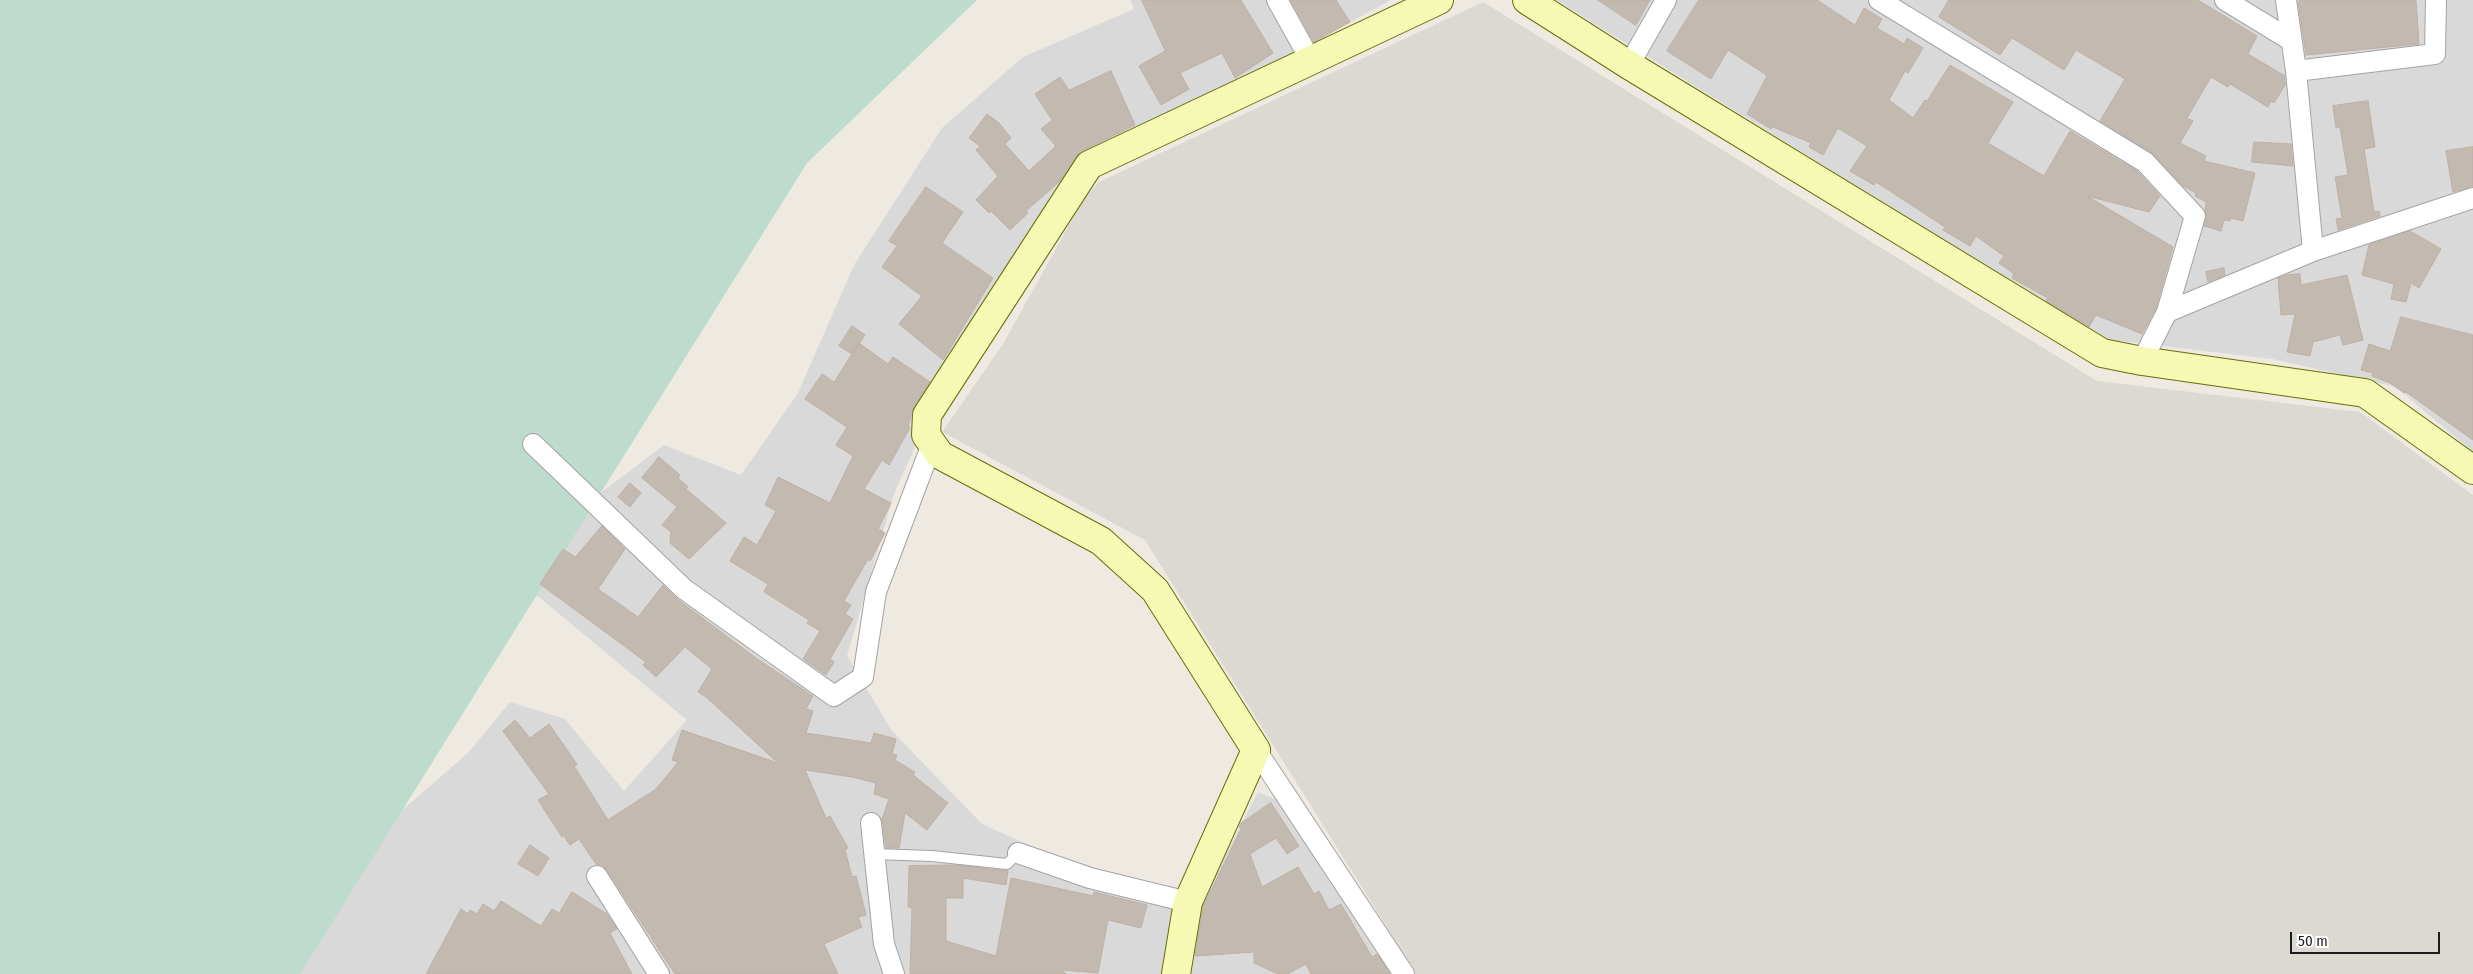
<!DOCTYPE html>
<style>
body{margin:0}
#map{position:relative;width:2473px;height:974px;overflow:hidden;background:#eeeae1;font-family:"Fira Sans Condensed",sans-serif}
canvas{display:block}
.scale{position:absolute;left:2290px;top:932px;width:150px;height:22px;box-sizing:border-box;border:2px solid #1c1c1c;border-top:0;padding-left:6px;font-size:15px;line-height:18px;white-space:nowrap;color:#1c1c1c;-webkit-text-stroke:4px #fff;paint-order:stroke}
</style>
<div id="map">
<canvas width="2473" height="974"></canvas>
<div class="scale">50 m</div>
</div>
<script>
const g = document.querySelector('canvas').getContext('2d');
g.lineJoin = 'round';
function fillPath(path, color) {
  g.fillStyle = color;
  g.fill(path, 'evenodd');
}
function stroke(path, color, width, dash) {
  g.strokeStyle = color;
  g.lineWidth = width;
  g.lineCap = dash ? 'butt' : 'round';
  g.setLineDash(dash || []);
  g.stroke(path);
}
fillPath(new Path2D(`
 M1130,0H1391L1275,63L1078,161L1028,231L958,350L894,494L847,656L892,731L982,824L1166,907L1213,879L1258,792L1286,804L1396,974H213L468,753L510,702L565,719L624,791L687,720L522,583L545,535L664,445L741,475L798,393L854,265L942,128L1023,57L1134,9Z
 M1556,0H2473V452L2396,387L2272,359L2104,339Z`), '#dad9d9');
fillPath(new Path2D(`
 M1483,2L2097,381L2360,412L2473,495V974H1416L1145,540L942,432L1003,344L1083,200L1099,182Z`), '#dcd9d3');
fillPath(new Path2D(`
 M0,0H977L807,163L300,974H0Z`), '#bedcce');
const building = new Path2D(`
 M1142,0H1241L1273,53L1235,78L1222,53L1180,73L1189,89L1161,105L1139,66L1165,51Z
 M1291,0H1336L1350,22L1314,42Z
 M1598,0H1650L1636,25Z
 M1699,0H1817L1855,25L1864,8L1882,19L1877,28L1904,44L1907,38L1923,48L1908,73L1905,71L1889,100L1913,118L1925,100L1927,101L1950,65L2013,102L1988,143L2044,176L2070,131L2137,171L2160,196L2149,212L2087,196L2173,247L2156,308L2142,334L2096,315L2089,327L2046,301L2048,298L2012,278L2014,274L1999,263L2004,256L1976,236L1970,246L1943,230L1945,227L1876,182L1874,185L1850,171L1867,146L1838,128L1823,155L1809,147L1811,143L1773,127L1771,129L1747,114L1767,76L1765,74L1728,50L1711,79L1667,51Z
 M1949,0H2198L2257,36L2248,54L2285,76V85L2274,103L2271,101L2268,107L2230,84L2228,87L2211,77L2187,118L2193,121L2180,143L2206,156L2204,161L2255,173L2243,221L2231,218L2230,221L2224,220L2221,231L2204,226L2206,202L2195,196L2196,193L2183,186L2151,152L2100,121L2125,79L2076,50L2064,70L2012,38L2000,55L1939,17Z
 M2301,0H2416L2419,44L2306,55L2298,2Z
 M1111,71L1135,125L1082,151L1060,181L1026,211L1028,213L1010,230L991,211L989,213L976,200L998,176L976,150L980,146L969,138L987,114L999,123L1011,138L1005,144L1029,171L1056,146L1041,129L1052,120L1035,94L1060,77L1069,90Z
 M2368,101L2375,147L2364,149L2374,212L2379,211L2380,216L2338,230L2336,219L2342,218L2335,177L2348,175L2340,127L2336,128L2333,106Z
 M2254,142L2291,144L2293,166L2252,162Z
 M2473,147V186L2453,192L2446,151Z
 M926,187L963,212L942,243L993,278L943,360L899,324L922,296L882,267L897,246L889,241Z
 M2410,231L2441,249L2419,288L2411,283L2406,302L2391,299L2394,284L2362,275L2369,245Z
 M2224,268L2225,275L2208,282L2206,272Z
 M2300,274L2301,285L2347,275L2363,340L2343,345L2340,335L2313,342L2310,356L2287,352L2295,314L2281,315L2278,278L2287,275Z
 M2401,317L2473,335V440L2406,392L2404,393L2390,383L2372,376L2373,373L2361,370L2369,344L2390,351Z
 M852,326L865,335L852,354L839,346Z
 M859,343L888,364L893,357L930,382L914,406L908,426L910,428L889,465L882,460L864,489L891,503L878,529L885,533L870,561L868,559L844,601L851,605L845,614L853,619L830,659L834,662L826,675L803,659L820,631L807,623L809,620L764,592L768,584L730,561L744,537L757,545L776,511L765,505L778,477L830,503L853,456L836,445L847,427L805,399L822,374L834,382Z
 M659,457L680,475L678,478L688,487L686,489L726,523L689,559L670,543L671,532L662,525L677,507L642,478Z
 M630,483L641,493L630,507L618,497Z
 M602,526L625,549L598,589L638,617L663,585L677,599L756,658L813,696L806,709L813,711L806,733L871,743L874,733L896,739L892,754L897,755L895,760L915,772L913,775L948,803L927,830L905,813L899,848H886L882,819L889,799L874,794L876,783L852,777L805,770L826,818L830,816L848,848L845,850L852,877L856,876L866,915L858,917L862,927L824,944L838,974H675L607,870L602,865L596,864L579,839L570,845L563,835L562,837L538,800L549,794L503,731L515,720L530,738L549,724L577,764L574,766L608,820L656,789L678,762L672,760L682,730L778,763L706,697L698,692L712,669L685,647L656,677L643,665L646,662L540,584L563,549L575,557Z
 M1271,803L1299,846L1287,854L1276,838L1250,854L1262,887L1298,867L1314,894L1319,891L1329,910L1341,904L1372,957L1377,954L1390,974H1311L1306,964L1288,974H1278L1254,963V952L1195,956L1203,907L1241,829L1239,827L1241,823Z
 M530,845L549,858L538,876L518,864Z
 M956,865L1008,871L1006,885L963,878V898H946V941L996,956L1011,878L1093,896L1094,892L1147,905L1141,928L1108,920L1098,973L1062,970L1066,974H910L912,908L908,907L909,866Z
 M572,892L607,914L617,929L610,933L632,974H426L461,909L468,914L470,910L477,914L483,904L494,911L501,901L541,926L552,909L559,913Z`);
fillPath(building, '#c2b9b1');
stroke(building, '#bfb0a4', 1);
const lane = new Path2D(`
 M874,854L932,856L1007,864L1018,853`);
const street = new Path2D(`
 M1277,0L1311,61
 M1879,0L2145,162L2195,216L2167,312
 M2225,0L2292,41
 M2286,0L2296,71L2313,251
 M1629,65L1666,0
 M2296,71L2435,54L2436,0
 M2142,361L2167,312L2313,251L2473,198
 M533,444L684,589L834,696L863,677L876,592L932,444
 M1256,750L1404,974
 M871,823L884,944L894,974
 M1018,853L1090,878L1188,902
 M597,876L659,974`);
const secondary = new Path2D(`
 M1527,0L1629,65L2102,353L2142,361L2365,393L2473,470
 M1176,974L1188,902L1256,750L1155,590L1101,541L940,455L926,435L927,415L1089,165L1439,0`);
stroke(lane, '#a3a3a3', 12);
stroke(street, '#a3a3a3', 22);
stroke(secondary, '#657105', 30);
stroke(lane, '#fff', 10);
stroke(street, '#fff', 20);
stroke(secondary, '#f5f9b4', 28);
</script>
